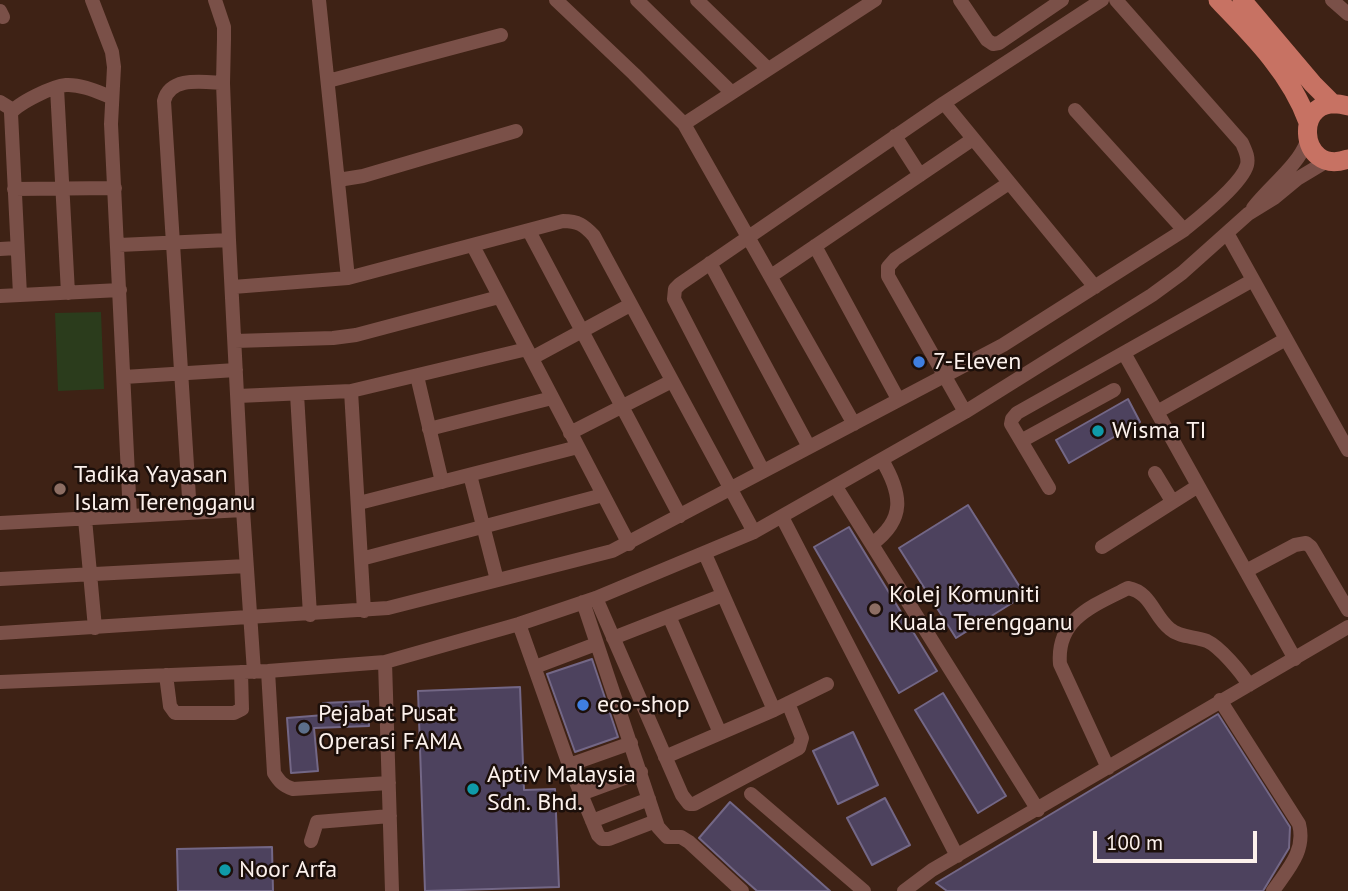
<!DOCTYPE html>
<style>
body{margin:0}
#map{position:relative;width:1348px;height:891px;overflow:hidden;background:#3e2215;font-family:"PT Sans",sans-serif}
canvas{display:block}
.scale{position:absolute;left:1093px;top:831px;width:164px;height:32px;box-sizing:border-box;border:4px solid #fcf1ec;border-top:0;padding-left:9px;font-size:21px;line-height:24px;white-space:nowrap;color:#fcf1ec;-webkit-text-stroke:5px #1c0f0a;paint-order:stroke}
</style>
<div id="map">
<canvas width="1348" height="891"></canvas>
<div class="scale">100 m</div>
</div>
<script>
const g = document.querySelector('canvas').getContext('2d');
g.lineJoin = 'round';
function fillPath(path, color) {
  g.fillStyle = color;
  g.fill(path, 'evenodd');
}
function stroke(path, color, width, dash) {
  g.strokeStyle = color;
  g.lineWidth = width;
  g.lineCap = dash ? 'butt' : 'round';
  g.setLineDash(dash || []);
  g.stroke(path);
}
function drawText(font, color, halo, rows, align = 'center') {
  g.font = font + ' "PT Sans",sans-serif';
  g.lineWidth = 5;
  g.setLineDash([]);
  g.textBaseline = 'middle';
  g.strokeStyle = halo;
  g.fillStyle = color;
  for (const [text, x, y, turn = 0] of rows) {
    g.save();
    g.translate(x, y);
    g.rotate((+turn || 0) * Math.PI / 180);
    g.textAlign = isNaN(turn) ? turn : align;
    if (halo) g.strokeText(text, 0, 0);
    g.fillText(text, 0, 0);
    g.restore();
  }
}
fillPath(new Path2D(`
 M101,312L104,389L58,391L55,313Z`), '#2b3c1c');
const building = new Path2D(`
 M1128,399L1140,422L1069,463L1056,440Z
 M968,505L1025,595L956,638L899,548Z
 M849,527L937,671L899,693L814,547Z
 M592,659L618,737L575,752L547,674Z
 M520,687L524,790L555,789L559,887L425,891L418,691Z
 M943,693L1006,796L978,813L915,710Z
 M368,701L369,726L314,728L318,771L291,773L287,718L324,715L323,703Z
 M1218,714L1290,827L1289,848L1263,891H947L936,883Z
 M853,732L878,785L838,804L813,751Z
 M885,798L910,845L872,865L847,818Z
 M730,802L830,891H757L739,875L699,838Z
 M272,847L273,891H178L177,849Z`);
fillPath(building, '#4d425e');
stroke(building, '#736786', 2);
stroke(new Path2D(`
 M92,0L112,52L114,67L111,124L130,516
 M215,0L224,27V39L223,83L229,240L243,510L254,672
 M319,0L348,278
 M556,0L634,74L684,124L875,0
 M637,0L731,92
 M697,0L767,68
 M960,0L987,40L993,44L999,43L1062,0
 M1332,0L1348,14
 M0,11L3,17
 M328,81L501,35
 M57,88L68,293
 M0,102L13,110
 M944,103L1095,287
 M1075,110L1184,230
 M684,124L854,424
 M895,136L920,175
 M338,180L363,176L516,131
 M14,189L115,188
 M1253,208C1270,186 1298,166 1307,141
 M529,231L680,516
 M1227,233L1348,450
 M119,245L229,240
 M473,246L629,544
 M815,246L898,399
 M0,249L17,248
 M710,263L809,447
 M771,276L973,139
 M233,287L348,278L563,221C578,221 584,225 594,236L754,532
 M20,295L11,113C18,103 53,86 66,85C81,84 98,92 111,97
 M0,296L120,290
 M235,341L333,338L356,335L499,297
 M1124,353L1295,659
 M532,358L630,305
 M417,376L442,482
 M124,377L236,370
 M351,391L364,611
 M297,394L310,615
 M238,396L351,391L527,349
 M965,412L888,276V267L895,259L1009,183
 M1157,412L1286,339
 M429,429L552,398
 M570,433L672,381
 M1021,441L1114,390
 M763,471L674,299L675,289L680,284L944,103L1102,0
 M1155,473L1172,501
 M470,475L497,580
 M836,487L1038,810
 M1049,488L1011,424L1012,419L1017,413L1253,280
 M359,503L578,447
 M190,513L164,101C170,76 203,82 223,83
 M782,517L957,856
 M85,519L95,628
 M0,523L243,510
 M872,544C906,519 902,494 882,460
 M1102,547L1198,486
 M705,554L774,710
 M361,559L603,495
 M1246,571L1295,545L1306,543L1311,547L1348,610
 M0,579L246,566
 M596,598L682,795L689,804H694L799,748L802,738L788,703
 M583,602L658,827L667,837H681L689,842L742,891
 M669,616L720,733
 M519,624L569,765L598,835L602,839H609L656,821
 M0,633L388,608L612,551L1003,345L1184,230C1200,217 1242,184 1247,165C1249,157 1245,150 1242,143L1116,0
 M613,638L723,595
 M385,662L392,891
 M535,667L596,644
 M268,671L274,773C279,781 283,786 293,789L389,783
 M166,675L170,706L175,713H234L242,709L241,672
 M0,682L268,671L385,662L519,624L596,598L754,532L965,412L1152,295L1182,273L1248,214L1274,198L1297,179L1327,161
 M1220,700L1299,824C1306,851 1288,869 1273,891
 M665,757L774,710L827,684
 M569,765L631,743
 M1108,768L1060,664C1056,618 1095,605 1128,588C1151,592 1154,617 1170,629C1180,638 1195,636 1207,641C1220,647 1241,672 1249,685
 M581,794L641,772
 M751,794L864,891
 M592,821L649,799
 M311,841L317,822L390,816
 M904,891L932,870L1348,627`), '#7a5048', 14);
stroke(new Path2D(`
 M1218,0C1253,36 1291,74 1308,122
 M1242,0L1313,84L1333,104
 M1348,106C1291,89 1297,178 1348,159`), '#c77263', 19);
for (const [x, y, r, color] of [
 [919,362,7,"#3f7fe0"],
 [1098,431,7,"#0f9aa8"],
 [60,489,7,"#8d6e63"],
 [875,609,7,"#8d6e63"],
 [583,705,7,"#3f7fe0"],
 [304,728,7,"#5c6f8a"],
 [473,789,7,"#0f9aa8"],
 [225,870,7,"#0f9aa8"]
]) {
  const dot = new Path2D();
  dot.arc(x, y, r, 0, 2 * Math.PI);
  g.fillStyle = color;
  g.fill(dot);
  stroke(dot, '#1c0f0a', 2.5);
}
drawText('24px', '#fcf1ec', '#1c0f0a', [
 ["7-Eleven",933,362],
 ["Wisma TI",1112,431],
 ["Tadika Yayasan",74,475],
 ["Islam Terengganu",74,503],
 ["Kolej Komuniti",889,595],
 ["Kuala Terengganu",889,623],
 ["eco-shop",597,705],
 ["Pejabat Pusat",318,714],
 ["Operasi FAMA",318,742],
 ["Aptiv Malaysia",487,775],
 ["Sdn. Bhd.",487,803],
 ["Noor Arfa",239,870]
], 'left');
</script>
